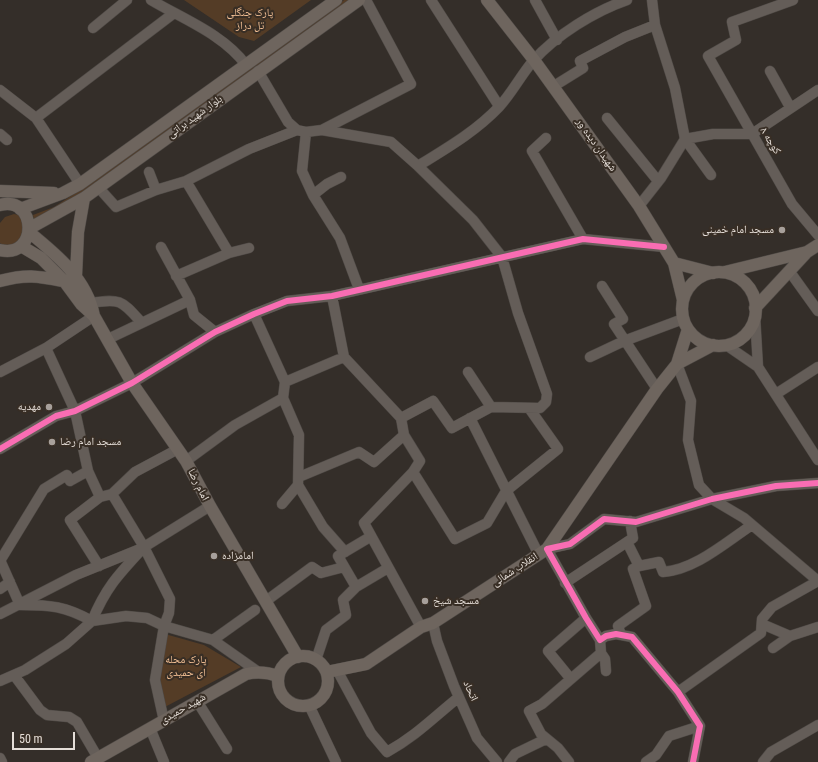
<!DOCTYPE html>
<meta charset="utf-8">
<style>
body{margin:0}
#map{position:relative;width:818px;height:762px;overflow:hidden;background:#342e29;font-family:"Roboto Condensed",sans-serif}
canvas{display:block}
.scale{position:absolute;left:12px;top:732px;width:63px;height:18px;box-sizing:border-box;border:2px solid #e5ded8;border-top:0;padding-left:5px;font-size:12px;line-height:14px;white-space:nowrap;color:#e5ded8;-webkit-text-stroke:3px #382e25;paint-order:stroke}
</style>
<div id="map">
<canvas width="818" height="762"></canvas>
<div class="scale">50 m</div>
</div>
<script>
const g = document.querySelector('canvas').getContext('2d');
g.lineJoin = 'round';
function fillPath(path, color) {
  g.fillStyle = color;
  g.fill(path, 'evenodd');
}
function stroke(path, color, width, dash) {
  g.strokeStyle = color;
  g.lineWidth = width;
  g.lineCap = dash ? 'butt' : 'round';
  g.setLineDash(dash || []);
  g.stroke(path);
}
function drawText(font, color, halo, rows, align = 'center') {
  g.font = font + ' "Roboto Condensed","Noto Naskh Arabic",sans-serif';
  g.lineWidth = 4;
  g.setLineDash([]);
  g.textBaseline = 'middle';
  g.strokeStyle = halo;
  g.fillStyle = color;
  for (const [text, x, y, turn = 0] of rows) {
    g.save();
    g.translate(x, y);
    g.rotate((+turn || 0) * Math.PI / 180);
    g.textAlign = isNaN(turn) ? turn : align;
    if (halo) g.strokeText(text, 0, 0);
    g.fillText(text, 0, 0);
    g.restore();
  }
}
fillPath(new Path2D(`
 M184,0H311L254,41L239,37Z
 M344,0H351L82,195L34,221L33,215L54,207L88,185Z
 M14,214L23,216L33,232L7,249L0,243V223L5,217Z
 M165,634L204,645L241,667L161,709L158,686Z`), '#543c26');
const minor = new Path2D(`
 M151,0C183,19 223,34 246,65
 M431,0L499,106
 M535,0L557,40
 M793,0L732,22L736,40L708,56L792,204L818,235
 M93,28L127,0
 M258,71L288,122L297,130L306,132L302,171L313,195L340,238L359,289
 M770,71L790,107
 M554,86L583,68L580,61L625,37L655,25
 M0,90L36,118L80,184
 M36,118L174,13
 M607,118L658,181
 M322,130L411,84L366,0
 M306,132L322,130L391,142L418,166C447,148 475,132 499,107C512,93 521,75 533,61C556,35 595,11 627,0
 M0,134L7,140
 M546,138L532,151L583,239
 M149,172L156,190
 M711,175L685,139L713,134H752L818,90
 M186,181L229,253
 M98,187L116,207L156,190L186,181L249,149L297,130
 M313,195L327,184L341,177
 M639,206L661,178L685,139L675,88L655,25L652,0
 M161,247L190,300L194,315L215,332
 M790,272L818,311
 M176,276L229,253L249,248
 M602,286L623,319L614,324L657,389
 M332,296L344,357L401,418L433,401L452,428L491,407L540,408L546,402L547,394L518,313L502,257L473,220L418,166
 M91,303C121,298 122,301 141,322
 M254,314L285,382L283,398L299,435L298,485L282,504
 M755,315L758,367
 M108,339L190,300
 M726,345L758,367L818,460
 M590,357L624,341L683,319
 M677,364L691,401L688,440L699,485L712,499L744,518L818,581
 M0,372L46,348L94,316
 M468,372L491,407
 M285,382L344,357
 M776,394L818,367
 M401,418L404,435L420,461L413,472L364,523L421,627
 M470,418L539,555
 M0,449L56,416L75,411L132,383L215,332L254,314L287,301L332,296L583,239L664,247
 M186,461L235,425L283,398
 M88,471L100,497
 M413,472L455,539L487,523L506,491L558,449L529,408
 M299,477L359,452L374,462L404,435
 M298,485L323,527L345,552
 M144,547L112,494L135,472L178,449
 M0,560L20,605C51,605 65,606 92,621C106,587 119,574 144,547
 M0,561L44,489L67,475L70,481L88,471L75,411L46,348
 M99,566L70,520L100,497L112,494
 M639,566L659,562L663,572C695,570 726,542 752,525
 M565,583L633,538L630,521
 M356,587L338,556L370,537
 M0,589L10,582
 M266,601L312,567L321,573L344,567
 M0,614L76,575L140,549
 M433,623L437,641L454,686L477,738L497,762
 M762,624L790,636L818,627
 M621,635L618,626L646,606L633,569L639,566L627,542
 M213,640L255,610
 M773,648L790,636
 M601,653L605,659L606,671
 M316,660L326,630L346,615L343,600L356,587L388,568
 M337,670L371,733L387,752C416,736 434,717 459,697
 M14,675L40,710L47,715L69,717L77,722L98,758
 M570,678L548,651L586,618
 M0,681L25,670L66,644L92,621L126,616L147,618L164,626L169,613L170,599L144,547L210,506
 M678,692L761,633L762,619L772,607L818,581
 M197,701L227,749
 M309,705L336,762
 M164,721L155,680L164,626L213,640L257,671
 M150,728L164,762
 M0,758L2,762
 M509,762L515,754L546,739
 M569,762L558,748L541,734L529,711L542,704L601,653L600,640
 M646,762L656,755L669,736L700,726
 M693,762L700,726L678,692L632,637L616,634L606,636L600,640L586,618L547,549L570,544L604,519L636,522L712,499L776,486L818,483
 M763,762L771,752L818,725`);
const major = new Path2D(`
 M487,0L534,60L639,206L674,263L683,300
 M0,191L54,193
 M0,205C37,195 39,259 0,250
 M20,209L63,193L80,184L336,0
 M30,228L84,198L359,0
 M29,232C56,254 87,279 94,316
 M21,246L41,258L64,281L81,304L94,316L132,383L186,461L210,506L298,657
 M674,263L713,273
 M725,272L807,252
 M682 309a37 37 0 1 1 74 0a37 37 0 1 1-74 0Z
 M76,276L78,232L84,198
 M0,281C26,274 37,276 63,281
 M755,308L807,252L818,245
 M677,364L713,345
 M278 681a25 25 0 1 1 50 0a25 25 0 1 1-50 0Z
 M327,672L366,664L421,627L433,623L547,549L657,389L677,364L688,329
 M91,762L246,674C258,671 267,672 278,676`);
stroke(minor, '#4f4a46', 11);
stroke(major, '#4f4a46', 13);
stroke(minor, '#645d58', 10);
stroke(major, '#6e655e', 12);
stroke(new Path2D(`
 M0,449L56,416L75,411L132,383L215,332L254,314L287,301L332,296L583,239L664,247
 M693,762L700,726L678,692L632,637L616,634L606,636L600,640L586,618L547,549L570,544L604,519L636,522L712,499L776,486L818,483`), '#f96db3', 6);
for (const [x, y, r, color] of [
 [782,230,4,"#a7a09b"],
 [49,407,4,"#a7a09b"],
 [52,442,4,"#a7a09b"],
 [214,556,4,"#a7a09b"],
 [425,601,4,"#a7a09b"]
]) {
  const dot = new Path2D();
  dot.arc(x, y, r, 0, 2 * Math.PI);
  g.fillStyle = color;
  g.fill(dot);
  stroke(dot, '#382e25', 1.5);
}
drawText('11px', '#f6c296', '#382e25', [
 ["پارک جنگلی",250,13],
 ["تل دراز",250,26],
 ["پارک محله",186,660],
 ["ای حمیدی",186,673]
]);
drawText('11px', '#e5ded8', '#382e25', [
 ["بلوار شهید براتی",195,117,-36],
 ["کوچه ۸",770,141,58],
 ["شهیدان دیده ور",596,145,55],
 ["امام رضا",198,485,63],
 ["انقلاب شمالی",515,570,-33],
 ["اتحاد",470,691,66],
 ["شهید حمیدی",183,709,-30]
]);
drawText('11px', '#e5ded8', '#382e25', [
 ["مسجد امام خمینی",774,230,"right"],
 ["مهدیه",41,407,"right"],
 ["مسجد امام رضا",60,442],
 ["امامزاده",222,556],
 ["مسجد شیخ",433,601]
], 'left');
</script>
